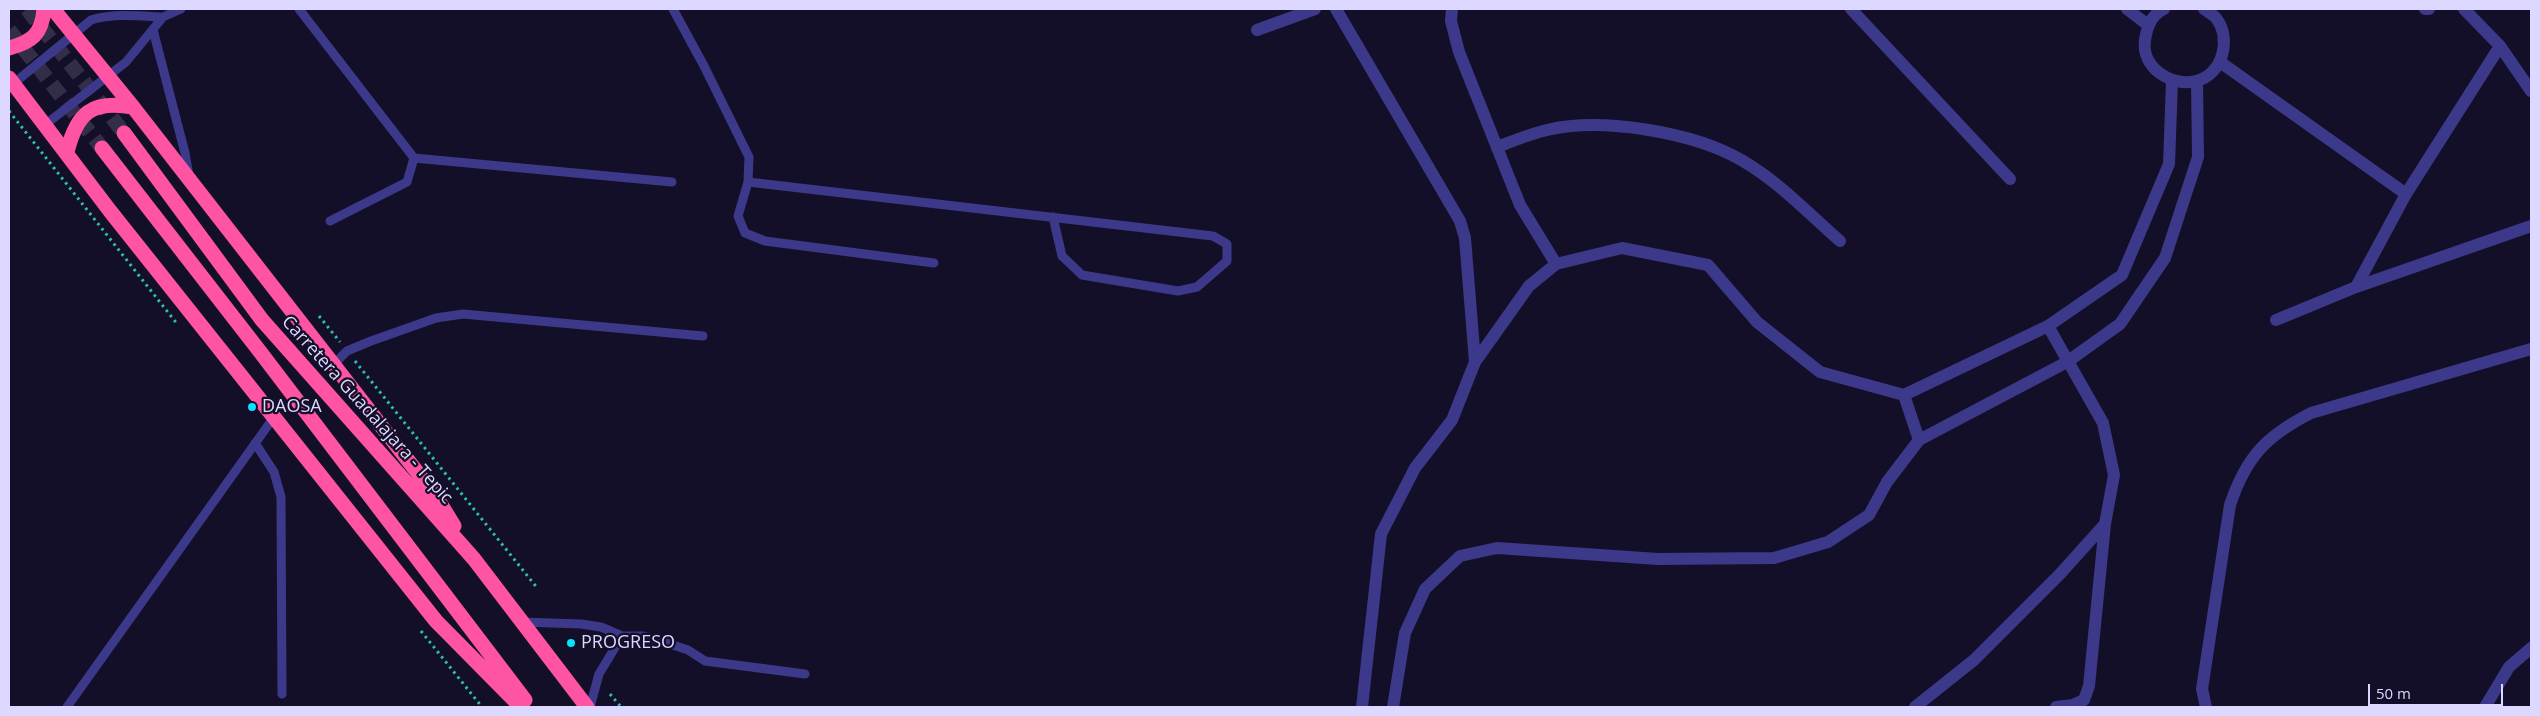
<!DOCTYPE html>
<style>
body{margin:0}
#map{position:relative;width:2540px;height:716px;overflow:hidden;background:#140f29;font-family:"Open Sans",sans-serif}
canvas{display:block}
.frame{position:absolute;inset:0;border:10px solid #ddd8ff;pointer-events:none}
.scale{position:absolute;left:2368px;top:684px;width:135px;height:22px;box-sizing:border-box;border:2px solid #ddd8ff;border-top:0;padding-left:6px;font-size:15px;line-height:18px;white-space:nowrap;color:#ddd8ff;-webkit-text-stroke:4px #140f29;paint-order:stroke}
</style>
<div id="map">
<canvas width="2540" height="716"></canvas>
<div class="frame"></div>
<div class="scale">50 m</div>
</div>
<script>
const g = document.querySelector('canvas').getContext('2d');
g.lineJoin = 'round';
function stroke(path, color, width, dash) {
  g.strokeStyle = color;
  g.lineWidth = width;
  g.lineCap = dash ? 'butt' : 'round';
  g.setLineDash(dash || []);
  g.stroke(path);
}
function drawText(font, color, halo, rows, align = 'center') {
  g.font = font + ' "Open Sans",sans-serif';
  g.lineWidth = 4.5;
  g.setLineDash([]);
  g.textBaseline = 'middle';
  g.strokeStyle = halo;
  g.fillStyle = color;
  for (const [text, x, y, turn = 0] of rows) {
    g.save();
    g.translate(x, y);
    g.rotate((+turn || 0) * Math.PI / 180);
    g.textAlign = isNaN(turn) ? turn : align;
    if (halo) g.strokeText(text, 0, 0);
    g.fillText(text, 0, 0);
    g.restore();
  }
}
stroke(new Path2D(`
 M27,9L124,133
 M9,30L102,148`), '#322d49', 15, [15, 8]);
stroke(new Path2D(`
 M9,111L178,325
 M319,316L340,342
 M355,361L538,589
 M421,631L482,707
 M610,694L621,707`), '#2cbfb8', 3, [2.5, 4]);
stroke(new Path2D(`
 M299,9L414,158L407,182L330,221
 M673,9L704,66L749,157L748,182L738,216L745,233L765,241L934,263
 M153,30L185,153L189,176
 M13,84L91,20C114,13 139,16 163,17
 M46,124L126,62L163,17L181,9
 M414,158L672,182
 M748,182L1213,236L1227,244V261L1197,287L1178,291L1082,275L1062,256L1053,217
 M333,365L347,351L371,341L436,318L463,314L703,336
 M255,443L274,472L281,497L282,694
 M522,622L581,624L601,627L622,636H643L661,641L688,650L705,661L805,674
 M67,707L274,417
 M590,707L599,674L622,636`), '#3d398a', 9);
stroke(new Path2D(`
 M1336,9L1460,221L1465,238L1475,362
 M1452,9L1451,21L1459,52L1520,205L1556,264
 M1851,9L2010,179
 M2127,9L2148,25
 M2164,9C2151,15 2147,27 2145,40C2141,68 2172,87 2196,81C2223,75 2232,38 2216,18C2213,14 2208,12 2204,9
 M2425,9H2429
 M2464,9L2500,46L2531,91
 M1257,30L1315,9
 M2220,62L2406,194
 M1497,147C1513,141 1530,134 1547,130C1602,117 1694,132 1743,161C1779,182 1809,214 1840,241
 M2356,287L2406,194L2500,46
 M2276,320L2356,287L2531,226
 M2048,326L2103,423L2114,475L2105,524L2089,686L2084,700L2073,705L2056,707
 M1904,395L1919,440
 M1362,707L1381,534L1415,468L1452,420L1475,362L1529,286L1556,264L1622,248L1708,265L1757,322L1820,372L1904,395L2048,326L2122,275L2169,164L2172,81
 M1393,707L1405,633L1425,589L1460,556L1497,548L1658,559L1774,558L1828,542L1869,515L1887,482L1919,440L2067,362L2120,324L2165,258L2198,157L2197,81
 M1915,707L1974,660L2060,574L2105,524
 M2206,707L2202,689L2230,505C2246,457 2266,436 2311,413L2531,349
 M2485,707L2509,667L2531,648`), '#3d398a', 12);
stroke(new Path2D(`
 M53,9L133,107L435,495L454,526
 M9,48C32,42 42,34 44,9
 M9,78L110,211L436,621L521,707
 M124,133L262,320L474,559L587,707
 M102,148L261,353L525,700
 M67,152C77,113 91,100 133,107`), '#ff53a3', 15);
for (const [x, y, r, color] of [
 [252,407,5,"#04e3ff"],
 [571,643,5,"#04e3ff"]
]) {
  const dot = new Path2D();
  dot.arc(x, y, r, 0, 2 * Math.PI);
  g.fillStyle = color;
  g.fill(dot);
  stroke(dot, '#140f29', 2);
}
drawText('18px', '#ddd8ff', '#140f29', [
 ["DAOSA",262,407],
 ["PROGRESO",581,643]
], 'left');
drawText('18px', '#ddd8ff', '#140f29', [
 ["Carretera Guadalajara - Tepic",367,410,48]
]);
</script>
